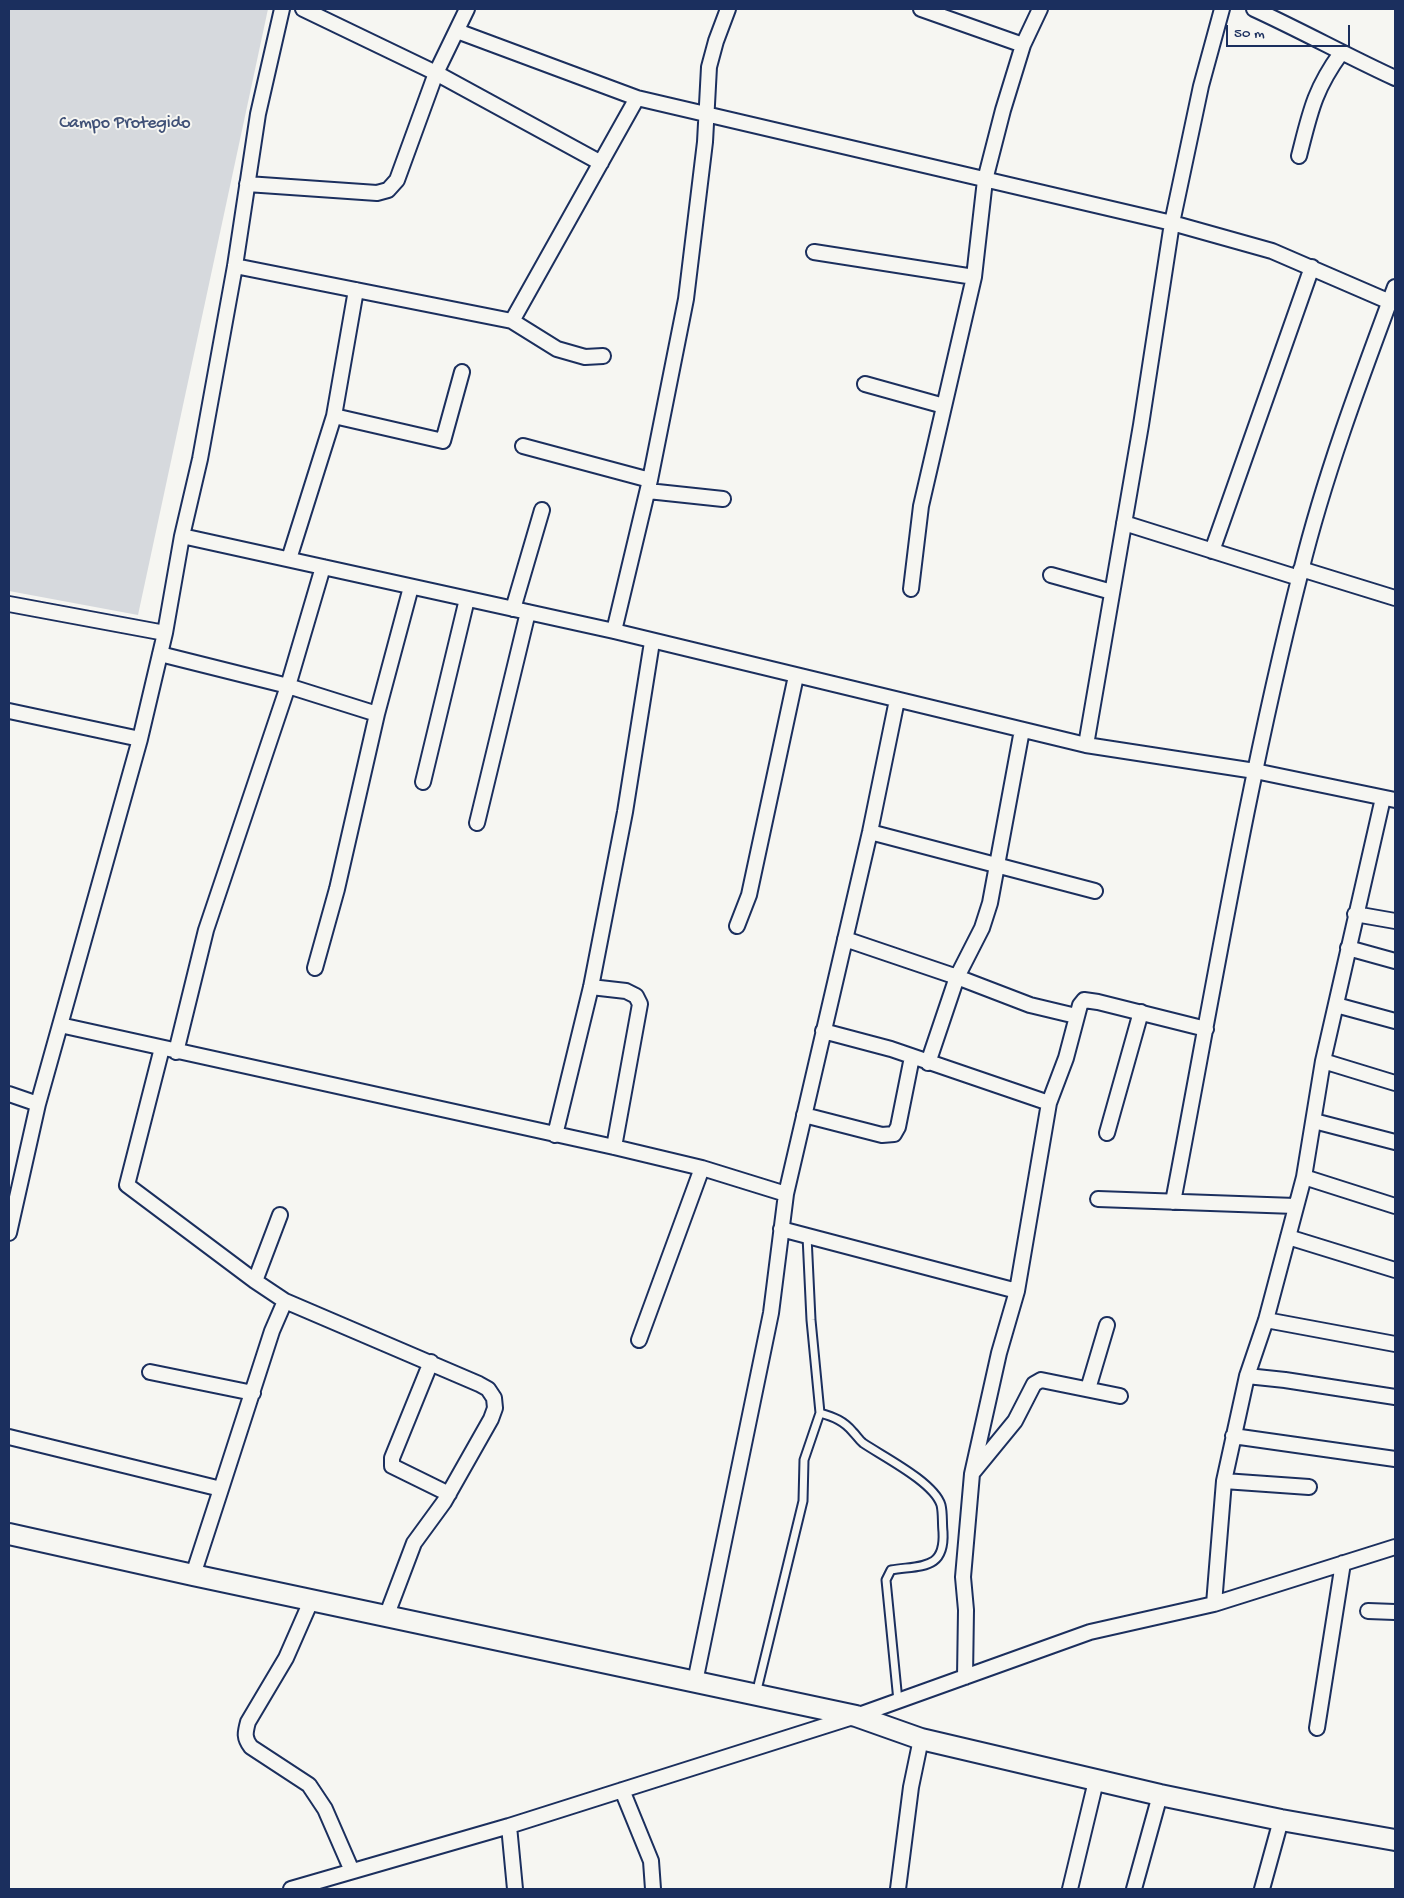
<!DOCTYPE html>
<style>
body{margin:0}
#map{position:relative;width:1404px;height:1898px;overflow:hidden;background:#f6f6f2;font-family:"Gochi Hand",sans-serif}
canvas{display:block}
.frame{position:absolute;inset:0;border:10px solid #1b2f5e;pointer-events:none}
.scale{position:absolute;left:1226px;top:25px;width:124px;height:22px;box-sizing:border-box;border:2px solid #1b2f5e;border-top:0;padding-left:6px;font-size:15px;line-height:18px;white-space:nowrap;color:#1b2f5e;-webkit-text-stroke:4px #f6f6f2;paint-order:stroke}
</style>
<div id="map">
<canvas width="1404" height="1898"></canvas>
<div class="frame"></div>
<div class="scale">50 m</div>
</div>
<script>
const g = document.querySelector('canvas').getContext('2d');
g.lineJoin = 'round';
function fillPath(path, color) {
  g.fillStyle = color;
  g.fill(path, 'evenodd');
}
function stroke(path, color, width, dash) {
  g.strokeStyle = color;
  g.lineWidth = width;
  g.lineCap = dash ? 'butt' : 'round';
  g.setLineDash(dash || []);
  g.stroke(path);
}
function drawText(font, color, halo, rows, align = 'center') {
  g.font = font + ' "Gochi Hand",sans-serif';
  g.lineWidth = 4;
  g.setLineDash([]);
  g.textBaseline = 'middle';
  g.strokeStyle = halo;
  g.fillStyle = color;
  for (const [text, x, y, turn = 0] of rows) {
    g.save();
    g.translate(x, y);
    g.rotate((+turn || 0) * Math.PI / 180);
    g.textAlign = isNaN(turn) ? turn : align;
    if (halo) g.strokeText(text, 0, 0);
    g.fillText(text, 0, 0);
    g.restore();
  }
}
fillPath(new Path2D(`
 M9,9H268L138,615L9,591Z`), '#d6d9dd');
const lane = new Path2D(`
 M807,1236L811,1320L820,1413C834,1417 844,1421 853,1432C857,1436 859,1440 863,1443C882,1456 934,1482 941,1505C943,1513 942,1523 943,1532C945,1570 922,1565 891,1570L886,1580L898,1701
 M756,1694L803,1501L804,1460L820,1413`);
const street = new Path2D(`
 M303,9L436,73L601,163
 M921,9L1023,45
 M1254,9C1302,31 1347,56 1395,78
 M457,31L637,98L1172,223L1272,251L1390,302L1395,303
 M1299,156C1310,113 1314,90 1341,53
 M247,184L377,193L388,190L397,180L436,73L467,9
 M814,252L974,277
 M235,266L512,321L557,349L585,357L603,356
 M512,321L637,98
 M865,384L944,406
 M334,416L443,441L462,372
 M523,446L650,480
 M648,491L723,499
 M1124,523L1299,578
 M182,536L614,631L1086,745L1255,771L1395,800
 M1212,551L1312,267
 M289,559L334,416L356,290
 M1301,569L1395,598
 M1051,575L1112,592
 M911,589L921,506L974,277L985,180L1003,110L1023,45L1040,9
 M9,604L165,633
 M513,609L542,510
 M614,631L650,480L686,299L705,142L709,67L716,41L728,9
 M160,654L288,686L377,714
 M9,711L140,739
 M1086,745L1141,425L1172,223L1201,86L1222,9
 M423,782L467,599
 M477,823L528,612
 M870,832L1095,891
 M1355,914L1395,921
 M737,926L749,895L796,676
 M845,939L957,977L1030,1005L1076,1016
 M1348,948L1395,961
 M315,968L337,889L377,714L411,587
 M591,987L626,991L636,996L640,1004L614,1147
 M1336,1005L1395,1021
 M60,1025L614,1147L702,1168L786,1194
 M823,1031L891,1049L1049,1103
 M162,1048L127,1185L255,1281L285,1301L479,1384L488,1389L494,1398L495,1408L491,1419L444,1502L414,1543L386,1617
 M176,1052L206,930L288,686L323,567
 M1323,1061L1395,1083
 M928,1063L957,977L982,928L990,903L1022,730
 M9,1094L38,1104
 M804,1115L882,1135L894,1134L898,1127L912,1057
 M1314,1121L1395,1142
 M1107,1133L1141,1012
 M555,1135L591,987L625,812L652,642
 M1304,1177L1395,1206
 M1098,1199L1295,1206
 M1173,1202C1213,992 1248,779 1301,571C1325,474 1360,381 1395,287
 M781,1229L1017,1291
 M9,1233L38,1104L140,739L165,633L182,536L200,459L235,266L258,114L282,9
 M1288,1237L1395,1270
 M255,1281L280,1215
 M1266,1320L1395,1344
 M639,1340L702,1168
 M431,1362L392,1458V1466L449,1494
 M150,1372L253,1393
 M1247,1376L1285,1380L1395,1397
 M1088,1389L1107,1325
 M1233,1436L1395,1459
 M9,1437L221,1489L193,1575
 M974,1471L1015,1421L1034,1384L1041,1380L1120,1396
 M1224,1481L1309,1487
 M221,1489L272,1331L285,1301
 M311,1601L286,1658L248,1722C245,1733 244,1738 251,1747L309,1785L325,1809L352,1871
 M1214,1604L1224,1481L1247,1376L1266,1320L1304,1177L1323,1061L1383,798
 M1368,1611L1395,1612
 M965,1677L966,1610L963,1577L972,1474L999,1353L1017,1291L1049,1103L1066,1058L1080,1005L1084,1000L1098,1002L1206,1029
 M695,1682L771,1313L786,1194L870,832L897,700
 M1317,1728L1343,1563
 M622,1790L651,1861L653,1889
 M509,1826L515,1889
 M291,1889L509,1826L856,1716L1090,1632L1214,1604L1395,1547
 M898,1889L911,1787L921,1739
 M1070,1889L1096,1781
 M1134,1889L1160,1795
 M1262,1889L1281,1820`);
const secondary = new Path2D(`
 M9,1534L193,1575L856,1716L921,1739L1160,1795L1281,1820L1395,1840`);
stroke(lane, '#1b2f5e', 11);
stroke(street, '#1b2f5e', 18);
stroke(secondary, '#1b2f5e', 24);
stroke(lane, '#f6f6f2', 7);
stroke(street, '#f6f6f2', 14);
stroke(secondary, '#f6f6f2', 20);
drawText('18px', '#405177', '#f6f6f2', [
 ["Campo Protegido",125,124]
]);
</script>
